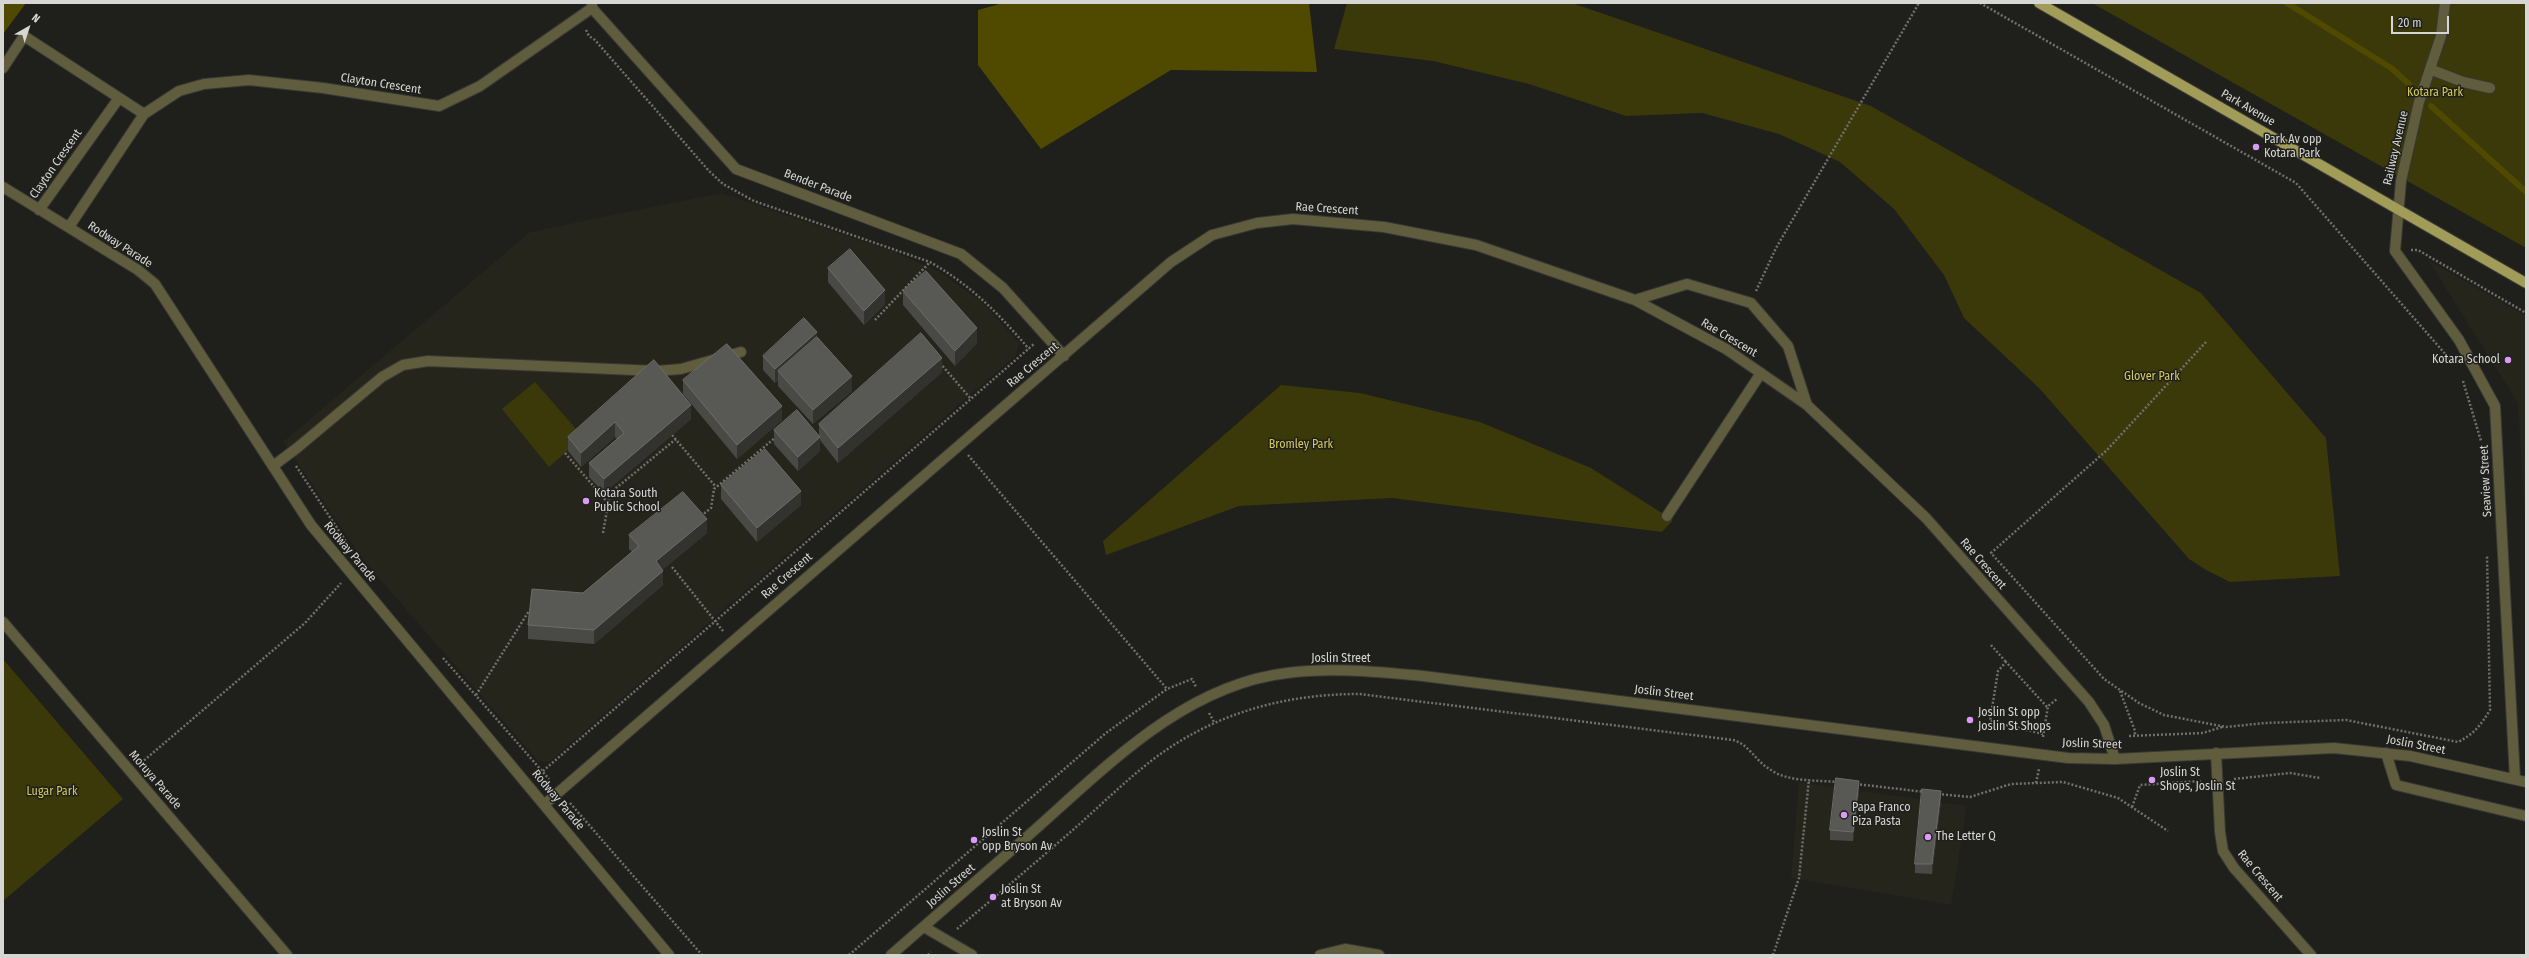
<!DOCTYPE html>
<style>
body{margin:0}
#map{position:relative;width:2529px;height:958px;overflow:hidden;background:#1f1f1c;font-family:"Fira Sans Condensed",sans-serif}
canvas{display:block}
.frame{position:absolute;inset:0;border:4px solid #d6d6d4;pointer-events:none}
.north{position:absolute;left:8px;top:8px;width:40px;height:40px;-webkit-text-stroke:3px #1f1f1c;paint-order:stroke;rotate:39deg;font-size:11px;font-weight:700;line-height:16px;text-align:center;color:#d6d6d4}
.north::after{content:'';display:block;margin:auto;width:14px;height:18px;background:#d6d6d4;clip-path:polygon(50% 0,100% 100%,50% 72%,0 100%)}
.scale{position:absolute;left:2391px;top:16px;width:58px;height:18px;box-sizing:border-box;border:2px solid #d6d6d4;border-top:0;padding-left:5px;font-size:12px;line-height:14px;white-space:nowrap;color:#d6d6d4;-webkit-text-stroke:3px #1f1f1c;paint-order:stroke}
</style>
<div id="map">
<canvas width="2529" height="958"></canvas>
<div class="frame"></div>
<div class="north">N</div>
<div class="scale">20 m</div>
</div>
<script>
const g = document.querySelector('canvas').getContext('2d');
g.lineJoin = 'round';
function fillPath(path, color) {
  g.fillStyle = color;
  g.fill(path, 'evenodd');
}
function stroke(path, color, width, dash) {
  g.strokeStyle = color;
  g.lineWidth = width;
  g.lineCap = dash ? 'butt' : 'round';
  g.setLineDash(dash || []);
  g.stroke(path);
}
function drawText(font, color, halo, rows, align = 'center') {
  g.font = font + ' "Fira Sans Condensed",sans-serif';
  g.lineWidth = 3;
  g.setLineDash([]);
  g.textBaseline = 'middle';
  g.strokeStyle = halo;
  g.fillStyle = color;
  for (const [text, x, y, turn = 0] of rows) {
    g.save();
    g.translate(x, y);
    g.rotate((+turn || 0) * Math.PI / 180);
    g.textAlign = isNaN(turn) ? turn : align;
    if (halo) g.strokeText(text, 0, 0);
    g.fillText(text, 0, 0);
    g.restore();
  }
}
fillPath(new Path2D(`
 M721,193L895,252L940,272L982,302L1019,343L1016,355L549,762L538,761L364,561L283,442L530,232Z
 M2428,260L2526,316V537L2518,403Z
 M1799,782L1967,806L1951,905L1791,878Z`), '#26251c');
fillPath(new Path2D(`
 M1347,3H1572L1871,106L2201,293L2326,438L2340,576L2230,582L2206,570L2189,559L2039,388L1964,318L1944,275L1894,209L1840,162L1779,134L1702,113L1626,116L1529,84L1433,61L1334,49Z
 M2092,3H2526V248Z
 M535,382L583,437L549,467L502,409Z
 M1281,385L1360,393L1480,422L1591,468L1673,520L1662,532L1392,498L1239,506L1106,555L1103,541Z
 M3,659L123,799L3,901Z`), '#3b3809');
fillPath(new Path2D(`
 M3,3H26L3,34Z
 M1003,3H1309L1317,72L1171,70L1041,149L978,65V10Z`), '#4f4a00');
stroke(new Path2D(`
 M2287,3L2391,68L2409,84
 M2431,106L2526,192`), '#504a00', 6);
const minor = new Path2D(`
 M592,3V8L736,169L961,254L1003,288L1064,356
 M2445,3L2441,36L2419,102L2401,181L2395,251L2459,340L2495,406L2515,779
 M3,68L24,36L144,114
 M2432,70L2463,82L2490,88
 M3,187L138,270L155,284L311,525L669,955
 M39,210L119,98
 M69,227L144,114L179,91L204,84L249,80L323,88L439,106L480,86L592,8
 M1635,300L1687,284L1751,303L1788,346L1807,405
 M273,466L297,448L382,377L403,365L428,361L657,371L681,369L741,352
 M1667,516L1761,373
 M3,622L287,955
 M2216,753L2220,832L2223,851L2234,868L2311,955
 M2386,753L2396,785L2526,816
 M545,804L1171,262L1212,235L1257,223L1293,219L1384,227L1476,245L1635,300L1726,349L1807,405L1926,518L2089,702L2104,725L2115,759
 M924,927L972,955
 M891,955C937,915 983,875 1029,835C1104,769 1183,685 1287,673C1332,667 1378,672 1423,676L2068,758L2115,759L2334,748L2410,756L2526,782
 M1320,955L1345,949L1379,955`);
const major = new Path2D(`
 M2039,3L2526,283`);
stroke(minor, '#393936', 12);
stroke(major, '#393936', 12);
stroke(new Path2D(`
 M1980,3L2296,183L2454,364
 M586,30L589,36L595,40L709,171L723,184L754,201L930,262C972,286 998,313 1029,349
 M2411,250H2418L2526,313
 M1756,291L1776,248L1919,3
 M875,320L930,262
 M2206,342L2107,450L1991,553L2104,679L2139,703L2164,715L2226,727L2265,723L2346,720L2458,742C2474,734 2481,725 2490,710L2487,555
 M940,363L971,399
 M2463,381L2481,441
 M672,435L716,487
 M565,453L608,503
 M968,455L1167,689
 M296,466L347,543
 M701,516L711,508L714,489L776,437
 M603,533L610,493L676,439
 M672,567L723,631
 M1991,645L2006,662
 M443,658L549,779
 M2120,691L2135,731V736
 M476,695L529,611
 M1209,713L1214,722
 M2043,734L1990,721L1998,671L2006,662L2048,708
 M2129,736L2203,733L2222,727
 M2043,737L2048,706L2057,699
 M141,763L305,623L341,583
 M543,771L1034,344
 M2234,779L2290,773L2320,778
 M2036,783L2039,769
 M1856,784L1925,792
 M1938,794L1970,797L2011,784L2063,782L2118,798L2168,831
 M570,803L702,955
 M2132,807L2140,785L2201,781
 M957,929C991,900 1026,871 1060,841C1091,815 1119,786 1151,761C1212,714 1283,694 1359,694L1733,740C1749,744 1756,762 1771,770C1788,782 1817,780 1837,782
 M849,955L1106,733L1167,689L1192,679L1196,687
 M928,955L931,952
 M1773,955L1799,878L1809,779`), '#70706e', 2.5, [2, 2]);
stroke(minor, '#5f5d3d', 10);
stroke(major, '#a19c57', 10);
fillPath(new Path2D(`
 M828,268L885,304L864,325L828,282Z
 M903,291L977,343L955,366L903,305Z
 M817,337L852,391L813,424L778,386V380L775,383L763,370V356Z
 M654,360L691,419L604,493L589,477V463L617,439L615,437L581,467L568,451V437Z
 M942,372L838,463L820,440V451L798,471L774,444V430L819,436V424Z
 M683,380L782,420L737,459L683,394Z
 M721,485L801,505L757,542L721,499Z
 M707,533L662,570L663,585L594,644L528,639V625L583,593L632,552L629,549V535Z
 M1859,791L1853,841L1830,840V830Z
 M1941,801L1932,874L1915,873V864Z`), '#494946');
fillPath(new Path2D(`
 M885,290V304L864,325V311Z
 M977,328V343L955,366V351Z
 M817,332V346L778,371V380L775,383V369Z
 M942,358V372L838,463V448Z
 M852,376V391L813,424V410Z
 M691,405V419L604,493V479Z
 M782,406V420L737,459V445Z
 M615,422V437L581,467V453Z
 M820,437V451L798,471V457Z
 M801,491V505L757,542V528Z
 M707,519V533L656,575V561Z
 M663,571V585L594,644V630Z
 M1859,781V791L1853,841V832Z
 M1941,791V801L1932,874V864Z`), '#32322f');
const building = new Path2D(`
 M850,249L885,290L864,311L828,268Z
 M926,271L977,328L955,351L903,291Z
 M804,318L817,332L775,369L763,356Z
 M921,333L942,358L838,448L819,424Z
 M817,337L852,376L813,410L778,371Z
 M727,344L782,406L737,445L683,380Z
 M654,360L691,405L604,479L589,463L624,433L615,422L581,453L568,437Z
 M797,410L820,437L798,457L774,430Z
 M765,449L801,491L757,528L721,485Z
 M683,492L707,519L656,561L663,571L594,630L528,625L532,589L583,593L639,546L629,535Z
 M1836,778L1859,781L1853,832L1830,830Z
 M1922,789L1941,791L1932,864H1915Z`);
fillPath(building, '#585855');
stroke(building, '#6c6c69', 1);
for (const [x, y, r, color] of [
 [2256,147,4,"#da9af6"],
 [2508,360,4,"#da9af6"],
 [586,501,4,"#da9af6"],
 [1970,720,4,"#da9af6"],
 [2152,780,4,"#da9af6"],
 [1844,815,4,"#da9af6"],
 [1928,837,4,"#da9af6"],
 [974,840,4,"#da9af6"],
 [993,897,4,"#da9af6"]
]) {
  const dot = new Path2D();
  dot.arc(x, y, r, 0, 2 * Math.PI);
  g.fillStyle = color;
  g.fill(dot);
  stroke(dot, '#1f1f1c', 1.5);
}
drawText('12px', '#d6d6d4', '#1f1f1c', [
 ["Clayton Crescent",381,84,9],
 ["Park Avenue",2248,108,30],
 ["Railway Avenue",2396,148,-77],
 ["Clayton Crescent",56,164,-55],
 ["Bender Parade",818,186,21],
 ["Rae Crescent",1327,209,4],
 ["Rodway Parade",120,245,33],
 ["Rae Crescent",1729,338,31],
 ["Rae Crescent",1033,365,-40],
 ["Seaview Street",2486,481,-93],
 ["Rodway Parade",350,552,50],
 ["Rae Crescent",1983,564,49],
 ["Rae Crescent",787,576,-41],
 ["Joslin Street",1341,659],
 ["Joslin Street",1664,693,7],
 ["Joslin Street",2092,744,2],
 ["Joslin Street",2416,745,11],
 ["Moruya Parade",155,780,49],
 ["Rodway Parade",558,800,50],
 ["Rae Crescent",2260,876,50],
 ["Joslin Street",951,886,-41]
]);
drawText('12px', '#d4cb57', '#1f1f1c', [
 ["Kotara Park",2435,93],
 ["Glover Park",2152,377],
 ["Bromley Park",1301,445],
 ["Lugar Park",52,792]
]);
drawText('12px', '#d6d6d4', '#1f1f1c', [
 ["Park Av opp",2264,140],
 ["Kotara Park",2264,154],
 ["Kotara School",2500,360,"right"],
 ["Kotara South",594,494],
 ["Public School",594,508],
 ["Joslin St opp",1978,713],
 ["Joslin St Shops",1978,727],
 ["Joslin St",2160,773],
 ["Shops, Joslin St",2160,787],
 ["Papa Franco",1852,808],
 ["Piza Pasta",1852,822],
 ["Joslin St",982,833],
 ["opp Bryson Av",982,847],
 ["The Letter Q",1936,837],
 ["Joslin St",1001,890],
 ["at Bryson Av",1001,904]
], 'left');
</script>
